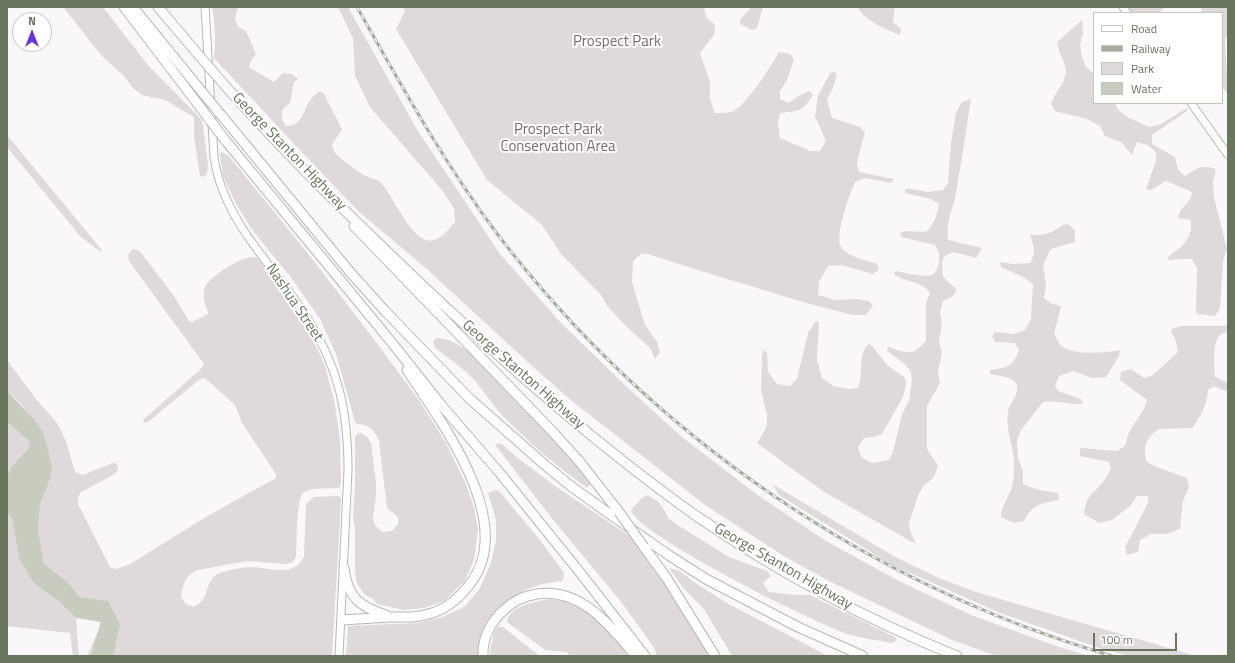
<!DOCTYPE html>
<style>
body{margin:0}
#map{position:relative;width:1235px;height:663px;overflow:hidden;background:#f9f7f9;font-family:"Titillium Web",sans-serif}
canvas{display:block}
.frame{position:absolute;inset:0;border:8px solid #69755d;pointer-events:none}
.legend{position:absolute;left:1093px;top:12px;width:130px;height:92px;box-sizing:border-box;background:#fff;border:1px solid #c3c8be;margin:0;padding:5px 7px;list-style:none;font-size:12px;color:#69755d}
.legend li{display:flex;align-items:center;gap:8px;height:20px}
.legend b{width:20px;border:1px solid #c3c8be}
.north{position:absolute;left:12px;top:12px;width:40px;height:40px;box-sizing:border-box;background:#fff;border:1px solid #c3c8be;border-radius:50%;rotate:0deg;font-size:11px;font-weight:700;line-height:16px;text-align:center;color:#69755d}
.north::after{content:'';display:block;margin:auto;width:14px;height:18px;background:#6936db;clip-path:polygon(50% 0,100% 100%,50% 72%,0 100%)}
.scale{position:absolute;left:1093px;top:633px;width:84px;height:18px;box-sizing:border-box;border:2px solid #69755d;border-top:0;padding-left:5px;font-size:12px;line-height:14px;white-space:nowrap;color:#69755d;-webkit-text-stroke:3px #fff;paint-order:stroke}
</style>
<div id="map">
<canvas width="1235" height="663"></canvas>
<div class="frame"></div>
<ul class="legend">
<li><b style="height:5px;background:#fff"></b>Road</li>
<li><b style="height:5px;background:#a5ac9e"></b>Railway</li>
<li><b style="height:11px;background:#e0d9db"></b>Park</li>
<li><b style="height:11px;background:#c8ccbe"></b>Water</li>
</ul>
<div class="north">N</div>
<div class="scale">100 m</div>
</div>
<script>
const g = document.querySelector('canvas').getContext('2d');
g.lineJoin = 'round';
function fillPath(path, color) {
  g.fillStyle = color;
  g.fill(path, 'evenodd');
}
function stroke(path, color, width, dash) {
  g.strokeStyle = color;
  g.lineWidth = width;
  g.lineCap = dash ? 'butt' : 'round';
  g.setLineDash(dash || []);
  g.stroke(path);
}
function drawText(font, color, halo, rows, align = 'center') {
  g.font = font + ' "Titillium Web",sans-serif';
  g.lineWidth = 4;
  g.setLineDash([]);
  g.textBaseline = 'middle';
  g.strokeStyle = halo;
  g.fillStyle = color;
  for (const [text, x, y, turn = 0] of rows) {
    g.save();
    g.translate(x, y);
    g.rotate((+turn || 0) * Math.PI / 180);
    g.textAlign = isNaN(turn) ? turn : align;
    if (halo) g.strokeText(text, 0, 0);
    g.fillText(text, 0, 0);
    g.restore();
  }
}
fillPath(new Path2D(`
 M63,7H103L147,64L202,120L208,164L207,174L204,177L200,176L194,137V117L165,100L142,95L133,88L124,76L101,55Z
 M212,7H238L235,19L238,27L246,31L256,54L251,60L249,67L274,82L283,73L292,74L298,79L294,82L290,103L282,110V119L286,126C303,126 303,110 311,99C313,96 316,94 318,92H323L340,125L342,130L332,144C333,148 334,153 337,155C342,160 358,171 364,175C371,179 377,178 383,185C394,199 409,234 426,240C438,244 448,230 455,222L454,208L442,190L370,107L355,76L353,38L338,7H348L416,128L500,254L561,323L630,390L682,437L759,496L826,541L899,581L971,615L1056,646L1089,656H996L952,640L831,582L787,558L705,505L572,401L532,366L428,270L358,211L295,145L214,58C216,40 215,24 212,7Z
 M403,7H704L706,17L715,25L714,35L700,53L710,82V99L715,113C720,113 729,113 734,111C749,101 770,68 779,52L790,54L794,60L787,80L780,91V99L789,103L800,95L810,91L813,95C802,112 799,111 780,113L778,124L780,138L810,151H820L826,141L815,116L818,96L830,73L834,72L837,74L834,85L827,100L832,118L860,127L865,132L857,162L859,172L894,179L891,183L865,178L855,182C850,193 834,237 841,247C848,257 866,260 877,264L879,269L873,274L841,265L828,266L819,282L818,295L835,300L858,299L869,301L873,306L866,315H852L803,302L701,271L651,255L642,253L633,261L632,282L638,302L645,325L657,342L660,352L655,359L651,349L626,326L608,307L601,295L561,254L542,225L487,180L396,29L405,11Z
 M750,7H763L757,28L752,30L740,24L741,18L749,11Z
 M859,7H895L893,22L901,29L900,35C886,29 866,22 858,8Z
 M1127,7H1165L1159,13H1131Z
 M1201,7H1228V34L1225,40L1228,93L1222,88V13H1202Z
 M1082,20L1083,33L1080,45L1082,57L1086,67L1094,74V103H1115L1118,110L1129,118L1149,127L1161,124L1187,108V111L1152,135V144L1175,157L1178,170L1185,176C1198,168 1201,164 1216,169L1213,182L1214,197L1227,249L1223,261L1220,308L1215,316L1197,314L1196,309L1197,268L1192,259H1180L1168,260L1169,256C1184,245 1192,239 1191,220L1178,218C1180,205 1191,205 1192,192L1166,181L1151,190L1146,189L1156,161V152L1148,145L1137,142L1132,155L1121,142L1105,136L1100,126L1087,119L1055,111L1051,104C1055,91 1069,80 1065,66C1063,58 1058,51 1057,42Z
 M971,99C966,132 961,165 955,198C951,213 946,223 948,240L982,248L976,258L954,252L944,256L942,262L943,277L957,290L953,296L943,301L940,313L942,323L939,341L942,353L938,372L940,383L927,406V449L938,466L934,477L923,486L918,496L909,523L910,531L916,544L824,492L757,443L765,430L767,424V415L761,390L762,354L764,350L767,353L768,372L777,384L790,386L797,379L808,333L816,321L819,322L817,360L822,378L833,386L848,389L858,388C864,375 857,353 869,344L873,347L887,365L905,378L906,384L903,397L882,434L874,437L864,438L858,447L861,457L872,463L889,460L893,452L902,414L909,401L912,379L911,372L906,365L887,351L888,347C908,353 911,357 926,341V303L930,293C922,280 904,283 894,274L896,271C903,272 928,279 934,274C936,272 938,266 939,263C940,256 939,250 935,245L901,237L900,233L906,231L926,232C934,224 937,215 939,204L931,199L905,193V189H911L928,192L943,190L948,183L951,143L956,113L962,102Z
 M7,135L101,249L102,253L80,236L7,147Z
 M221,152L228,155L310,256L379,346L420,402L445,441L465,482L474,507L478,530L474,560L465,581L444,601L424,608L404,610L377,604L373,599L365,595L357,584L355,571V528L353,518L355,484V437L357,434L361,433L367,437L371,443L376,482V496L373,519L375,525L382,532L392,531L398,524V517L387,508L379,441C376,434 372,427 364,425C360,424 358,425 355,422L336,354L320,319L290,276L253,231L236,204L223,176L220,155Z
 M1068,224L1075,230V242L1051,249L1043,265L1046,286L1044,298L1052,304L1061,306L1054,334C1056,337 1058,342 1060,345C1072,356 1106,353 1120,350L1119,356L1106,377L1092,378L1073,371L1059,376L1055,386L1058,391L1081,399L1083,404C1070,405 1057,400 1043,402L1021,430L1017,441L1018,458L1023,471V484L1035,489L1058,493L1059,500C1040,504 1034,503 1024,521L1014,523L1001,517C1001,505 1011,495 1013,482C1014,476 1014,469 1014,464C1014,446 1005,430 1008,412C1009,402 1021,395 1016,383C1012,376 998,376 990,374V370C1007,368 1013,367 1019,350L1015,343L995,342L992,336L995,332L1013,334L1025,330L1031,319L1033,284L1023,277L1001,267L1000,262L1013,264L1030,263C1036,253 1034,246 1030,235C1037,235 1047,235 1053,231C1060,228 1060,225 1068,224Z
 M133,249L138,250L143,255L174,296L189,321L192,322L208,314V312C205,304 202,296 205,287C210,276 247,252 258,258L310,333L325,366L334,400L340,439L341,482L340,487L337,488C327,489 312,487 303,493C296,500 297,544 296,556C294,562 292,563 286,564L247,561L198,570C185,575 183,584 181,597L186,604L193,607C214,598 201,578 223,572C232,569 244,567 253,567C265,568 282,573 293,568C298,566 301,561 304,557L306,504L314,497L338,496L341,498V501L332,656H87L99,629L101,618L79,597L69,583L44,564L38,529L40,505L50,479L47,449L44,434L21,404L7,391V360L36,399L57,423L66,441L75,472L83,475L113,463L117,464L118,469L115,474L81,492L78,497V504L110,567L117,569L130,564L211,514L276,478V474L242,423L235,405L205,378L200,379L148,422L145,423L143,421L145,418L200,370L204,364L129,261C127,255 129,253 133,249Z
 M1183,326H1228V332C1226,332 1221,334 1219,336C1213,343 1214,367 1215,377L1228,383V392L1214,386L1208,390C1207,406 1201,416 1192,428L1159,429L1152,434L1146,443L1145,453L1146,461L1154,466L1187,478L1189,487L1183,501L1180,529L1167,534H1151L1140,540L1138,552L1127,555L1125,547L1148,503V496H1137L1130,506L1112,520L1099,523L1084,514C1087,493 1091,497 1103,482C1106,478 1109,473 1111,468L1109,462L1080,456V448L1117,451L1125,446L1129,432L1144,409L1147,400L1120,380L1121,372L1131,369L1144,378L1153,375L1178,352L1175,338L1171,332L1173,328Z
 M437,338L449,340L462,347L477,358L533,414L586,476L590,481V485L587,488C556,466 527,441 501,414C489,401 480,384 466,372C456,363 445,356 435,348L433,341Z
 M7,422L30,442L27,450L11,467L7,477Z
 M497,443L502,444L515,456L555,486L634,539L682,610L710,656H656L655,649L622,603L550,516L496,446Z
 M772,484L897,558L939,578L976,592L1196,656H1129L1099,648L1000,613L890,564L779,495Z
 M497,490L500,492L539,539L564,573L563,580L561,581L542,584L525,590L509,601L480,656H346L348,626L418,623L442,617L464,607L479,590L491,563L496,540V520L488,493Z
 M647,495C658,499 664,508 668,518L679,526L729,557L767,571L771,576L763,583L769,592L797,595H810L895,637L897,640L892,643C879,640 864,639 851,635C821,627 634,533 631,510L641,499Z
 M7,512L12,519L19,558L76,618L79,656H73L70,633L7,626Z
 M669,568L680,571L694,582L725,602L828,656H732L704,609L684,589Z
 M550,599L565,601L592,614L633,656H569L567,652L545,650L507,622C508,606 537,601 550,599Z
 M498,627H503L540,656H489L494,632Z`), '#e0d9db');
fillPath(new Path2D(`
 M7,391L34,419L44,434L52,466L50,479L40,505L38,529L44,564L69,583L79,597L108,601L120,624L113,656H91L101,622L76,618L61,603L34,583L19,558L12,519L7,512V477L11,467L27,450L30,442L7,422Z`), '#c8ccbe');
const secondary = new Path2D(`
 M205,7L214,157C216,171 220,185 226,198C245,242 282,277 307,318C339,367 348,413 348,470L339,656
 M1123,7L1127,13
 M1191,103L1228,155`);
const highway = new Path2D(`
 M124,7L197,103
 M133,7L198,87
 M158,7L197,53
 M221,81C283,152 352,218 420,283C507,365 598,446 695,515C776,571 865,619 957,656
 M222,116L350,272L385,311L470,399L545,465L572,487L604,510L670,556L706,579L798,627L863,656
 M225,140L393,344L442,406L499,472L582,575L645,656
 M354,226L552,431L579,461L619,512
 M644,547L666,577L715,656
 M344,568C347,597 360,607 386,615
 M342,620C358,619 374,618 390,617C405,617 418,618 432,613C448,608 460,597 470,584C518,522 441,422 407,370
 M483,656C482,639 491,621 504,610C513,601 524,596 537,594C581,587 610,626 636,656`);
stroke(secondary, '#b6bcb1', 9);
stroke(highway, '#b6bab2', 11);
stroke(secondary, '#fff', 7);
stroke(highway, '#fff', 9);
const rail = new Path2D(`
 M357,7C401,85 444,163 498,235C653,437 868,584 1112,656`);
stroke(rail, '#a5ac9e', 3);
stroke(rail, '#fff', 1.5, [4.5]);
const highwayBridge = new Path2D(`
 M197,53L221,81
 M198,87L222,116
 M197,103L225,140
 M619,512L644,547`);
stroke(highwayBridge, '#b6bab2', 11, []);
stroke(highwayBridge, '#fff', 9);
drawText('15px', '#7e696b', '#fff', [
 ["Prospect Park",617,42],
 ["Prospect Park",558,130],
 ["Conservation Area",558,147]
]);
drawText('15px', '#69755d', '#fff', [
 ["George Stanton Highway",289,152,46],
 ["Nashua Street",294,303,56],
 ["George Stanton Highway",523,375,41],
 ["George Stanton Highway",783,567,30]
]);
</script>
